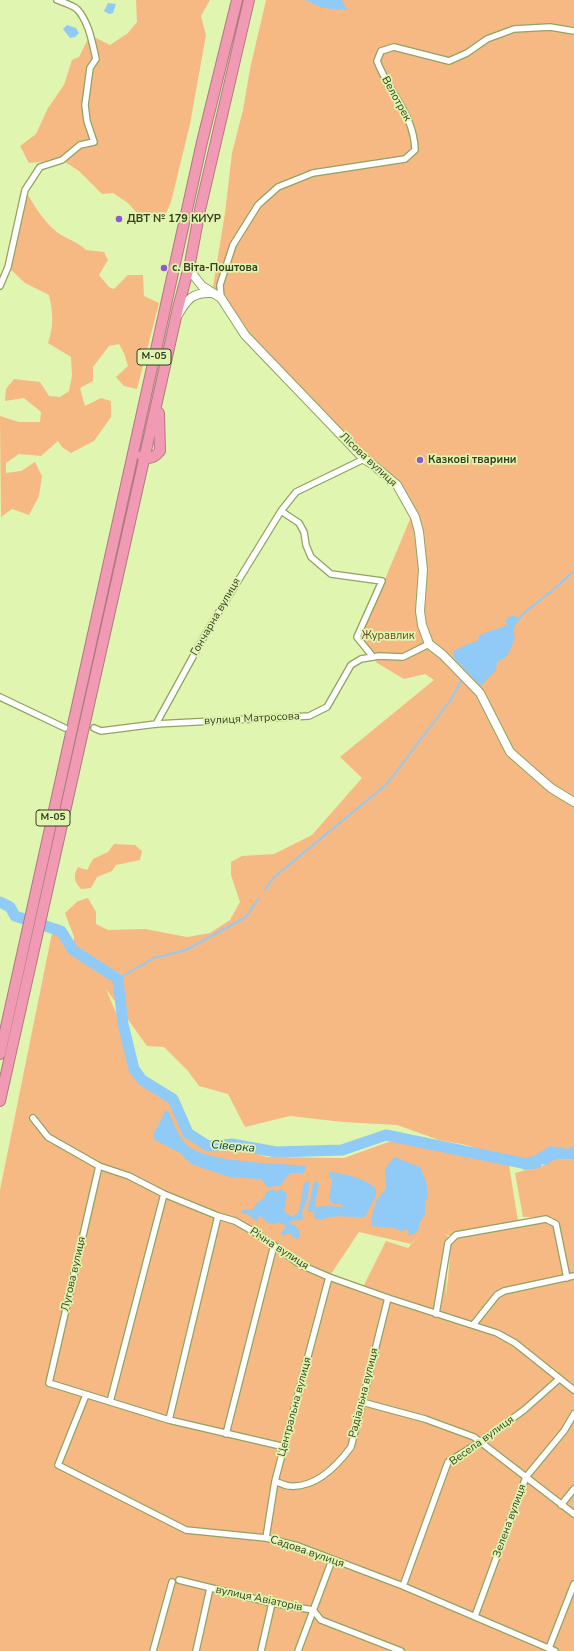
<!DOCTYPE html>
<meta charset="utf-8">
<style>
body{margin:0}
canvas{display:block;background:#e0f5af}
</style>
<canvas width="574" height="1651"></canvas>
<script>
const g = document.querySelector('canvas').getContext('2d');
g.lineJoin = 'round';
function fillPath(path, color) {
  g.fillStyle = color;
  g.fill(path, 'evenodd');
}
function stroke(path, color, width, dash) {
  g.strokeStyle = color;
  g.lineWidth = width;
  g.lineCap = dash ? 'butt' : 'round';
  g.setLineDash(dash || []);
  g.stroke(path);
}
function drawText(font, color, halo, rows, align = 'center') {
  g.font = font + ' "Nunito Sans",sans-serif';
  g.lineWidth = 3.5;
  g.setLineDash([]);
  g.textBaseline = 'middle';
  g.strokeStyle = halo;
  g.fillStyle = color;
  for (const [text, x, y, turn = 0] of rows) {
    g.save();
    g.translate(x, y);
    g.rotate((+turn || 0) * Math.PI / 180);
    g.textAlign = isNaN(turn) ? turn : align;
    if (halo) g.strokeText(text, 0, 0);
    g.fillText(text, 0, 0);
    g.restore();
  }
}
fillPath(new Path2D(`
 M136,0H210L201,16L206,35L190,124L171,202L165,216L141,218L128,203L113,193L102,194L79,171L62,160L29,163L20,146L36,134L48,108L64,85L72,60L79,57L90,35L110,45L128,33L137,22Z
 M266,0H574V1154L562,1155L528,1167L467,1145L439,1140L397,1125L343,1122L290,1116L245,1127L228,1094L199,1086L188,1071L164,1047L147,1046L106,989L117,1015L129,1065L140,1082L169,1102L186,1136L205,1150L240,1149L267,1157L344,1158L391,1141L509,1165L519,1227L554,1217H523L515,1173L542,1166L552,1160L574,1159V1651H0V1190L52,933L61,931L73,947L74,937L65,913L78,901L88,898L96,912V924L108,930L145,929L187,937L210,933L230,920L240,902L231,875V862L242,856L274,854L312,835L362,778L340,757L434,680L425,674L404,679L377,663L360,639L411,517L409,503L248,333L228,301L213,287L225,213L232,153L243,110L250,69ZM423,1231L408,1248L386,1241L362,1289L329,1277L359,1232L411,1244ZM444,1234L452,1236L446,1298L448,1236Z
 M25,190C34,205 43,221 57,232C66,239 77,241 86,250L104,252L108,260L99,275L109,287L114,289L128,275H143L144,296L159,303L137,389L124,386L116,377L128,366L124,353L119,344L109,346L93,367V381L80,388L85,406L101,398L111,401V417L94,441L71,453L62,447L58,441L41,456L19,454L6,463V473L21,471L35,462L42,476L39,496L29,515L12,509L1,517L0,416L19,422H40L41,412L24,398L5,401L6,389L14,379L40,382L49,396L60,397L69,391L72,376L71,357L48,343C54,325 53,313 49,295L25,283L8,267Z
 M114,844L135,845L142,851L140,860L116,865L112,871L97,877L91,888L81,889C74,881 73,876 78,867L87,870L93,859L108,852Z`), '#f7b983');
fillPath(new Path2D(`
 M305,0H342L347,10L323,8Z
 M108,3L116,4L113,13L109,14L104,11Z
 M67,25L76,28L79,33L75,37L70,38L63,29Z
 M514,616L518,617L513,632L515,637L509,653L504,659L497,662L496,670L481,686L454,658L453,651L468,644L478,641L479,636C488,630 499,630 508,624L505,622L508,617Z
 M166,1110L169,1112C173,1123 181,1142 191,1148C215,1163 276,1163 306,1166L304,1173H290L280,1186L267,1187L261,1179L229,1177L191,1164L180,1153L155,1140L153,1135Z
 M550,1146L569,1149L574,1146V1159L553,1160L547,1165L542,1164L540,1168L523,1170L526,1161Z
 M394,1157L420,1167L426,1181L428,1196L425,1203V1214L419,1224V1229L415,1233L408,1236L409,1231L405,1229L402,1232L395,1228L371,1226C372,1213 375,1198 386,1189L385,1169Z
 M330,1172C344,1174 366,1178 376,1189V1196L365,1217C354,1218 342,1215 331,1217C325,1218 321,1221 315,1219L314,1212H308V1209L314,1182L317,1181L319,1184L315,1205L316,1207L328,1206L344,1207L341,1204H334L330,1201L329,1195L331,1192L330,1189L332,1185V1178H329Z
 M307,1181L309,1182C310,1192 306,1203 302,1212L303,1217L302,1220L290,1221L291,1225L296,1226L300,1232V1236L297,1239L293,1237L291,1234L287,1233L285,1236L281,1234L286,1226L278,1222L276,1224L268,1223L260,1216L258,1217V1220L256,1221L247,1214H243L241,1210L253,1209L256,1204L265,1197V1193L273,1189L277,1192L281,1189L287,1194L284,1211L292,1217L299,1211L304,1184Z`), '#90caf6');
stroke(new Path2D(`
 M515,623L525,612L553,590L574,571
 M265,890L273,878L387,784L452,698L461,681
 M118,979L154,958L186,950L246,917L259,898`), '#90caf6', 2);
stroke(new Path2D(`
 M0,902L10,907L15,916L61,931L73,950L118,979L123,1024L134,1069L142,1080L173,1099L188,1133L208,1146L232,1144L276,1152L342,1150L386,1135L527,1164L539,1160`), '#90caf6', 11);
const street = new Path2D(`
 M0,286L8,267L25,190L40,167L62,160L80,145L94,142L87,121L85,105L90,68L96,59C92,42 89,22 77,9C72,5 62,2 57,0
 M221,298L220,285L233,245L258,205L278,187L313,173L405,159L415,150C414,114 389,93 377,61L381,51L394,47L449,61L467,53L487,39L514,29L550,27L574,31
 M281,511L299,523L304,532L306,545L311,557L331,574L382,581L357,637L373,657
 M0,697L65,728
 M156,724L206,633L281,511L296,492L364,459
 M94,728L101,731L156,724L309,716L327,707L351,665L361,659L379,656L403,657L429,644
 M33,1118L48,1137L99,1166L129,1176L164,1194L218,1216L235,1221L256,1233L301,1265L329,1277L388,1298L497,1333L515,1343L574,1390
 M99,1166L49,1383L169,1420L285,1447
 M436,1314L448,1243L456,1235L546,1219L556,1224L567,1278
 M473,1325L497,1295L504,1291L574,1276
 M86,1395L58,1465L186,1530L266,1538L298,1546L403,1586L555,1651
 M110,1402L164,1194
 M362,1402L425,1419L474,1437L574,1514
 M169,1420L218,1216
 M226,1434L274,1245
 M275,1481C280,1483 285,1486 290,1486C316,1488 337,1466 351,1447L388,1298
 M561,1505L574,1489
 M266,1538L275,1481L329,1277
 M179,1580L272,1603L313,1610L321,1620L401,1651
 M403,1586L448,1462L480,1442L524,1410L559,1379
 M475,1616L526,1477L564,1431L574,1414
 M549,1648L574,1584
 M153,1651L172,1582
 M196,1651L210,1588
 M261,1651L272,1603
 M298,1651L332,1560`);
const secondary = new Path2D(`
 M190,263L194,276L202,286L221,298L245,335L364,459L372,464L397,485L415,517L419,532L423,570L420,611L422,625L429,644L443,655L480,693L510,752L551,788L574,802
 M178,315C187,299 193,292 212,293`);
const highway = new Path2D(`
 M142,456C149,460 155,457 160,451L159,413
 M0,1054L202,142L237,0
 M0,1101L178,308L190,263L200,210L249,0`);
stroke(street, '#90a360', 8);
stroke(secondary, '#90a360', 10);
stroke(highway, '#b07a80', 12);
stroke(street, '#fff', 5.5);
stroke(secondary, '#fff', 8);
stroke(highway, '#f19ab3', 10);
for (const [x, y, r, color] of [
 [119,219,4,"#8d58d0"],
 [164,268,4,"#8d58d0"],
 [420,460,4,"#8d58d0"]
]) {
  const dot = new Path2D();
  dot.arc(x, y, r, 0, 2 * Math.PI);
  g.fillStyle = color;
  g.fill(dot);
  stroke(dot, '#e0f5af', 1.5);
}
for (const [x, y, w] of [
 [154,357,34],
 [53,818,34]
]) {
  const box = new Path2D();
  box.roundRect(x - w / 2, y - 8, w, 16, 3);
  g.fillStyle = '#e0f5af';
  g.fill(box);
  stroke(box, '#373f22', 1);
}
drawText('bold 10px', '#373f22', null, [
 ["М-05",154,357],
 ["М-05",53,818]
]);
drawText('11px', '#373f22', '#e0f5af', [
 ["Велотрек",396,99,61],
 ["Лісова вулиця",368,460,43],
 ["Гончарна вулиця",216,617,-60],
 ["вулиця Матросова",252,719,-3],
 ["Річна вулиця",279,1249,33],
 ["Лугова вулиця",74,1274,-77],
 ["Радіальна вулиця",364,1393,-76],
 ["Центральна вулиця",295,1407,-75],
 ["Весела вулиця",482,1441,-36],
 ["Зелена вулиця",510,1521,-70],
 ["Садова вулиця",307,1552,19],
 ["вулиця Авіаторів",259,1599,12]
]);
drawText('bold 11px', '#373f22', '#e0f5af', [
 ["ДВТ № 179 КИУР",127,219],
 ["с. Віта-Поштова",172,268],
 ["Казкові тварини",428,460]
], 'left');
drawText('11px', '#6b4625', '#e0f5af', [
 ["Журавлик",388,636]
]);
drawText('italic 12px', '#04334f', '#e0f5af', [
 ["Сіверка",233,1147,5]
]);
</script>
